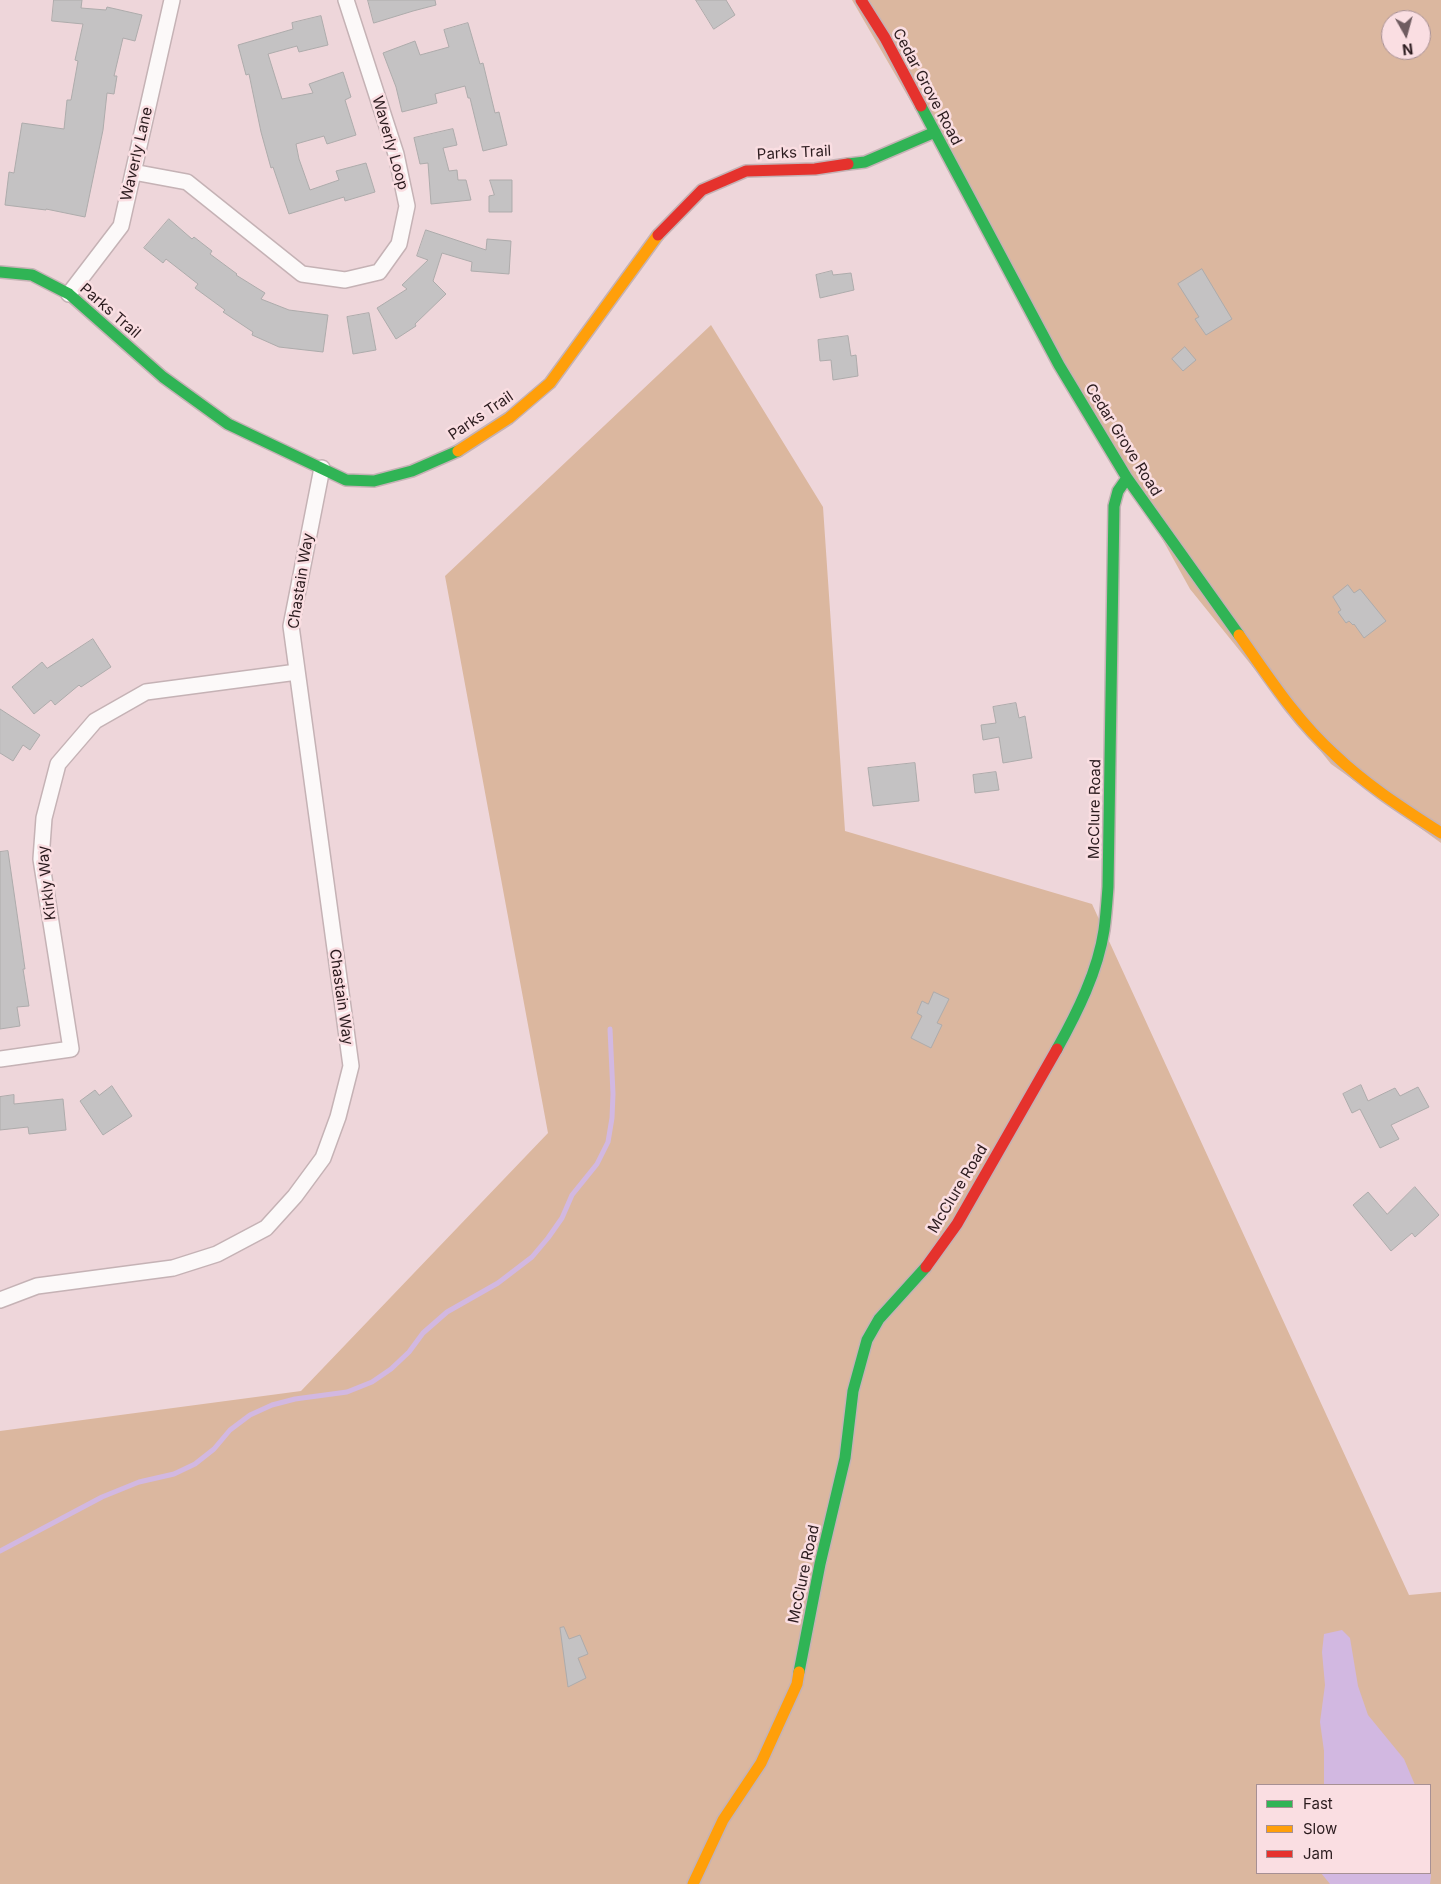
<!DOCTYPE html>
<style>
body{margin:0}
#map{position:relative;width:1441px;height:1884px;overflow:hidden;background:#eed6da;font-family:Inter,sans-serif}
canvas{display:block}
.legend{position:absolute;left:1256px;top:1784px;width:175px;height:90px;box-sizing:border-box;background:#fadee2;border:1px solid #a79094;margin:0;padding:6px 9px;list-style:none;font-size:15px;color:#2b1b1e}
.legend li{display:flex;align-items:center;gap:10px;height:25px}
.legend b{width:25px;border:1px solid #a79094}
.north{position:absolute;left:1381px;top:10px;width:50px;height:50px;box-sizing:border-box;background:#fadee2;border:1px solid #a79094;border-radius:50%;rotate:173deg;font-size:14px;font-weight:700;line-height:20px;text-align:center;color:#2b1b1e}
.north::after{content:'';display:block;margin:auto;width:18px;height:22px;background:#6f5c60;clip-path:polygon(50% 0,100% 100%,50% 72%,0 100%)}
</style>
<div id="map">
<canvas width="1441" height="1884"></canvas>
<ul class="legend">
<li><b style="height:6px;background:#30b455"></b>Fast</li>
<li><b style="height:6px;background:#ff9f0a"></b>Slow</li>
<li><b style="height:6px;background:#e5322d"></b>Jam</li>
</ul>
<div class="north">N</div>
</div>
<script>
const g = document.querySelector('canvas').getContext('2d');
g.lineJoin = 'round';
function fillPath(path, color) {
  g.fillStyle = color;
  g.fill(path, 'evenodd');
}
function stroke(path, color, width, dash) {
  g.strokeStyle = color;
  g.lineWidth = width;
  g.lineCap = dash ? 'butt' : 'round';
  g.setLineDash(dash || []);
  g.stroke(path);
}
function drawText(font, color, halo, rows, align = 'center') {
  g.font = font + ' Inter,sans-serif';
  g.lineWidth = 5;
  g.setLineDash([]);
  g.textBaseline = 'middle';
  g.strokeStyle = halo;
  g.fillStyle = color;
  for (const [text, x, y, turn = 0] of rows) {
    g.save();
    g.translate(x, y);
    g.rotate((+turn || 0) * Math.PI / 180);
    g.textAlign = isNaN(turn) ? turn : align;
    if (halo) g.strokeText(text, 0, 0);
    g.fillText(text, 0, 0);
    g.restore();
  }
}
fillPath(new Path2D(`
 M852,0H1441V843L1331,764L1190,589L1119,461ZM1391,20H1421V50H1391Z
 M711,325L823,507L845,831L1092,904L1409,1595L1441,1592V1884H0V1431L301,1391L548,1133L445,576ZM1257,1785H1430V1873H1257Z`), '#dbb79f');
fillPath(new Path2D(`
 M1342,1630L1350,1638L1358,1686L1368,1715L1404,1759L1415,1785H1324V1751L1320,1722L1325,1685L1322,1652L1324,1634Z
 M1430,1868L1431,1876L1430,1884H1330L1321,1873H1430Z`), '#d2b8e1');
stroke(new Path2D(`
 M0,1551L102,1497L139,1482L174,1474L195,1464L214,1449L230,1430L250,1415L272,1405L295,1399L347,1392L372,1382L391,1369L409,1352L423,1333L447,1312L498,1283L532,1257L548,1238L562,1218L572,1195L597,1164L608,1142L612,1118L613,1094L610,1029`), '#d2b8e1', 5);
const building = new Path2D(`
 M54,0H82L81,8L106,10L107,7L142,15L135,41L123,38L114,76H117L114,94L107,93L103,130L85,217L46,209V210L5,205L9,172L14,173L22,123L64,129L67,100H71L78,61L75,60L83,24L52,21Z
 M368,0H435L436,5L413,11L374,23Z
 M696,0H726L735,15L714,29Z
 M321,16L328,45L299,52L297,46L268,54L282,99L313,93L309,84L343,72L351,97L345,100L356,135L327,144L324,136L296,144L299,159L310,190L339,180L336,171L366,163L375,192L345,201L344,197L289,214L273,167L271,168L261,132L249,74L246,75L238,45L293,29L292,23Z
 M468,23L480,64L483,63L495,113L499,112L507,145L483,151L470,98H468L465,86L435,94L437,103L402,112L396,87L383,53L415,41L420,55L449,47L444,30Z
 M453,129L457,145L443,148L449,171L457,170L458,180H466L471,200L431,204L428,163L420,164L414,138Z
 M490,180H512V212H489V196L494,195Z
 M169,219L192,239L194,237L212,251L210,254L237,274L236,275L265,293L261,299L289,310L328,315L323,352L279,347L252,335L253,332L223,312L225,310L195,288L198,284L166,259L163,263L144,248Z
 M426,230L486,250L487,239L511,241L509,274L471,271L472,262L442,253L433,281L446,294L415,324L416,326L396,339L377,308L407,289L402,285L428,260L417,256Z
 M1202,269L1232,319L1206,335L1195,319L1199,317L1178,284Z
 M832,271L833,275L851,273L854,290L820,298L816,275Z
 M369,313L376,350L353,354L347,317Z
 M848,336L851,356L856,355L858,376L833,380L831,360L820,361L818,340Z
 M1185,347L1196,360L1183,371L1172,359Z
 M1348,585L1354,593L1360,589L1386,621L1364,638L1354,624L1353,625L1349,621L1346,623L1338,612L1341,610L1333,597Z
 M93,639L111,667L81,687L79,685L55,705L51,700L34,714L12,687L42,662L47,668Z
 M1016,703L1019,718L1025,716L1032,758L1003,763L999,737L983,740L981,725L996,723L993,707Z
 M0,709L40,735L30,750L23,745L13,761L0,753Z
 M915,763L919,801L873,806L868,768Z
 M996,772L999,790L975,793L973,775Z
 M8,851L25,969H23L29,1006L17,1007L20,1026L0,1029V852Z
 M934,992L949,999L937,1023L942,1025L931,1048L911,1038L922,1016L917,1013L922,1001L928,1004Z
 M1361,1085L1368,1101L1395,1088L1400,1096L1418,1087L1429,1107L1391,1125L1399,1139L1380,1148L1360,1109L1352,1113L1343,1094Z
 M112,1086L132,1116L103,1135L80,1101L95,1090L99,1095Z
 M14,1095V1104L63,1099L66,1130L29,1134L28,1127L0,1130V1097Z
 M1415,1187L1439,1215L1415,1237L1412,1233L1391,1251L1353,1205L1368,1192L1387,1214Z
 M564,1627L569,1639L580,1635L588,1654L578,1658L586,1678L568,1687L560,1628Z`);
fillPath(building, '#c4c2c3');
stroke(building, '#adabab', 1);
const street = new Path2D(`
 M133,172L187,182L302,274L345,280L379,272L399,244L407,206L396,154L346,0
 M69,294L121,226L172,0
 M0,1059L71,1049L41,859L44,818L58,764L95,721L146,692L297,672
 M0,1300L37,1286L173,1268L217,1254L266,1228L295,1196L323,1158L338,1117L351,1066L291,626L322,468`);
const fast = new Path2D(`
 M921,106L1059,365L1127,478L1239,635
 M848,164L865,162L935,132
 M0,272L32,275L69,294L163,377L228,424L346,480L374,481L412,471L458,451
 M1057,1049C1077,1013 1098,971 1104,930C1106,916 1107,901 1108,887L1114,506L1118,491L1127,478
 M799,1672L820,1564L845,1458L853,1391L867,1340L879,1319L926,1267`);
const slow = new Path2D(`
 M458,451L509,418L550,383L658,235
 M1239,635C1268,676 1296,720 1334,754C1366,785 1404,809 1441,833
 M693,1884L723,1820L761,1763L797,1684L799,1672`);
const jam = new Path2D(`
 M861,0L885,38L921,106
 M658,235L702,190L746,171L815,169L848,164
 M926,1267L957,1224L1057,1049`);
stroke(street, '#c5b2b5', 18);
stroke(fast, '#c5b2b5', 14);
stroke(slow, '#c5b2b5', 14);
stroke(jam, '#c5b2b5', 14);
stroke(street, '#fcf9f9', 15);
stroke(fast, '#30b455', 11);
stroke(slow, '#ff9f0a', 11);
stroke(jam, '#e5322d', 11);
drawText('15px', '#2b1b1e', '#fadee2', [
 ["Cedar Grove Road",927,87,62],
 ["Waverly Loop",390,143,74],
 ["Parks Trail",794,153,-3],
 ["Waverly Lane",137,154,-77],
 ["Parks Trail",110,311,41],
 ["Parks Trail",481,416,-34],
 ["Cedar Grove Road",1123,440,58],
 ["Chastain Way",301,581,-81],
 ["McClure Road",1095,809,-89],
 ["Kirkly Way",47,883,-96],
 ["Chastain Way",341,997,82],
 ["McClure Road",958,1189,-59],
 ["McClure Road",804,1574,-78]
]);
</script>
